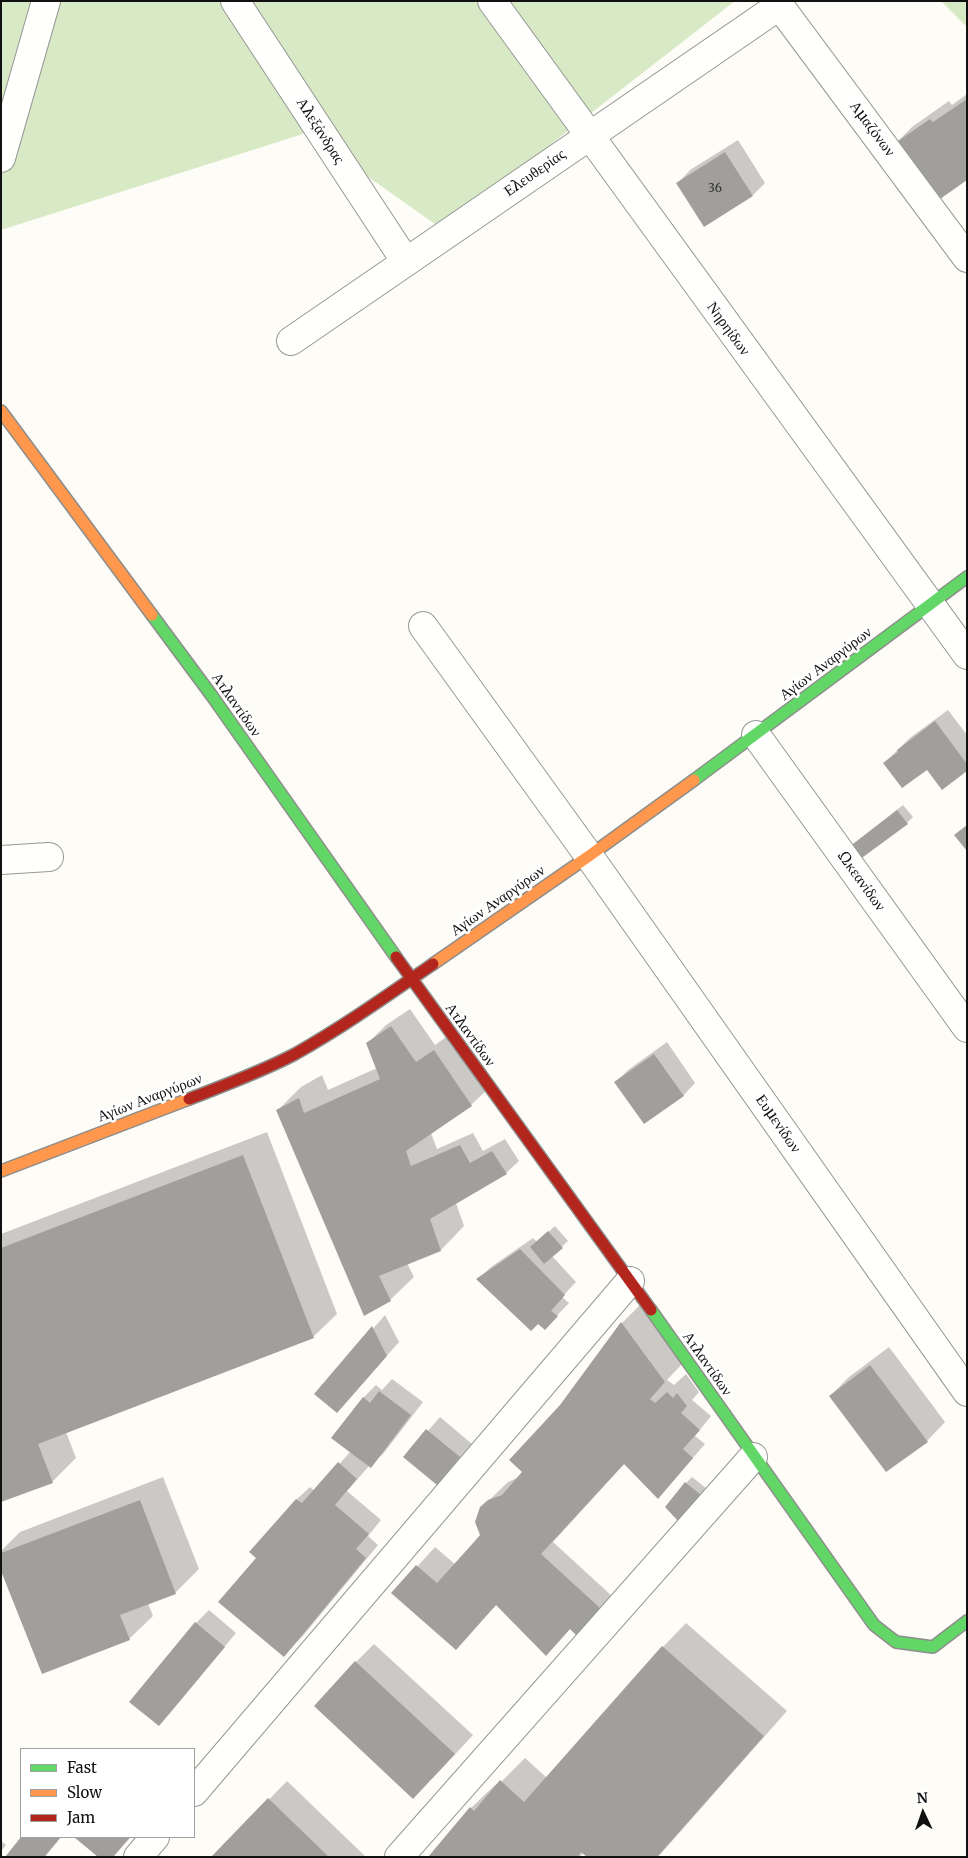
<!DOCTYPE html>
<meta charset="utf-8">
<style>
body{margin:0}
#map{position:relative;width:968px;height:1858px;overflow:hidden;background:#fdfcf7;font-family:Merriweather,serif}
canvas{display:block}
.frame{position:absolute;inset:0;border:2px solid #111;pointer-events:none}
.legend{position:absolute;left:20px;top:1748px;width:175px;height:90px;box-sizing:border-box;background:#fff;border:1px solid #a0a0a0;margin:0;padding:6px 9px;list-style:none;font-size:15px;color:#111}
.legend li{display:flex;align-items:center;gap:10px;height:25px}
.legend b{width:25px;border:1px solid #a0a0a0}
.north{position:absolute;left:898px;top:1788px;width:50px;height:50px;-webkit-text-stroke:4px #fff;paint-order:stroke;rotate:357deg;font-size:14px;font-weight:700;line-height:20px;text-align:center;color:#111}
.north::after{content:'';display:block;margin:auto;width:18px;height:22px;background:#111;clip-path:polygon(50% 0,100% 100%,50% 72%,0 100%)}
</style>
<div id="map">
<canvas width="968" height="1858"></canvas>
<div class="frame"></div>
<ul class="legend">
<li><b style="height:6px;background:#63d668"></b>Fast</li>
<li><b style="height:6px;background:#ff974d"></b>Slow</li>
<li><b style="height:6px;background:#b3261e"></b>Jam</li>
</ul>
<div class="north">N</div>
</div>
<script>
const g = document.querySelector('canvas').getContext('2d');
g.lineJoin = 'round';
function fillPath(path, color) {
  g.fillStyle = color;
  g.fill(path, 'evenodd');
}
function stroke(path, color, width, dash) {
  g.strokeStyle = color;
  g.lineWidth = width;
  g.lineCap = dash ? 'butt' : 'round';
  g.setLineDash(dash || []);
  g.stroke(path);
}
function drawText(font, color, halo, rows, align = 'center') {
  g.font = font + ' Merriweather,serif';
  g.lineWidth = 5;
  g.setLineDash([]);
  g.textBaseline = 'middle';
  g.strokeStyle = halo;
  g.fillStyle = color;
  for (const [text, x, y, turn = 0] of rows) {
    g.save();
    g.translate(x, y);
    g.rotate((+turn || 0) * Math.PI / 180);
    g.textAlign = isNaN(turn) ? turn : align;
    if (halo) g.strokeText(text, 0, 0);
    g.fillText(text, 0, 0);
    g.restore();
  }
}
fillPath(new Path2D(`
 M1,1H735L442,229L306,133L1,230Z
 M941,1H967V27Z`), '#d8eac5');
fillPath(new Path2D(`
 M967,94V179L893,146L912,127L949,101L952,105Z
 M738,140L765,183L753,195L705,226L678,183L690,170Z
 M948,710L967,735V769L927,768L884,763L911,737Z
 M903,805L913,817L907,823L850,847Z
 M410,1009L435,1045L453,1032L490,1087L471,1105L431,1133L437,1149L473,1133L483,1151L505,1139L519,1161L506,1173L456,1203L464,1226L441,1250L407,1263L414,1277L390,1300L277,1111L301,1087L322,1075L328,1090L377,1068L368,1043L386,1025Z
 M667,1042L695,1083L683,1096L616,1082L628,1070Z
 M267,1132L337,1314L313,1337L66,1432L76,1458L52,1482L1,1501V1234Z
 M555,1226L568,1241L552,1256L576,1282L562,1297L569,1303L545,1328L478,1279L491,1267L533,1238L537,1242Z
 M640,1305L683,1363L667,1380L674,1385L686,1374L699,1392L692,1400L711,1416L695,1436L705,1444L658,1498L625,1463L553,1542L612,1596L589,1621L571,1628L546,1654L497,1604L456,1648L393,1593L435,1547L456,1565L482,1535L481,1508L508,1482L519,1477L561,1406L622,1323Z
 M385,1315L399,1342L337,1412L316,1394Z
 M889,1347L945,1422L927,1441L886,1471L830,1396L849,1377Z
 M392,1379L423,1402L383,1454L370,1466H369L347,1491L381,1520L368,1536L378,1545L302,1637L284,1655L258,1558L275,1525L297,1499L310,1487L315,1491L351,1451L332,1437L364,1397L376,1385L382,1390Z
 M440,1417L472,1444L437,1483L405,1457Z
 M163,1477L199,1569L175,1593L148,1603L153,1616L129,1639L1,1568V1551L20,1532Z
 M692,1477L706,1488L685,1514L686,1483Z
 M209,1610L236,1633L171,1712L159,1725L196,1623Z
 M686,1623L787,1711L658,1857H589L584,1852L580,1857H430L471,1808L495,1785L497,1786L525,1758L547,1778L663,1647Z
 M374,1644L473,1735L432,1779L356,1662Z
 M287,1781L366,1857H213Z
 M23,1837H61L45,1857H6Z
 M76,1837H131L113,1857H100Z
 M1,1841L6,1845L1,1851Z`), '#0003');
fillPath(new Path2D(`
 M967,99V180L933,204L891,146L930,119L933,122Z
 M725,152L753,196L704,227L676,183Z
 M935,721L967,764V771L942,790L927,770L902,788L883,763L898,752L897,750Z
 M897,810L908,824L859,860L849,847Z
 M967,825V851L954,835Z
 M391,1026L416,1062L434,1050L472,1106L406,1151L411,1166L460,1145L470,1163L492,1151L507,1174L430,1219L441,1251L379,1276L391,1301L364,1316L276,1110L299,1098L304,1113L380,1079L366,1043Z
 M654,1054L684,1096L644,1124L614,1082Z
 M243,1155L314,1338L38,1444L53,1483L1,1502V1248Z
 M548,1231L563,1248L544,1264L530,1247Z
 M520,1249L565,1295L551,1311L558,1316L545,1330L538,1324L531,1331L476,1279Z
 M621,1322L665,1382L650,1399L655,1403L667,1392L673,1398L677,1393L687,1406L681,1413L700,1430L683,1449L693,1458L658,1499L624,1464L541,1554L601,1609L576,1635L570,1629L546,1656L496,1605L456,1650L391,1593L416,1565L437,1583L474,1542L480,1535L475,1522L480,1507L488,1500L502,1495L522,1472L509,1460L560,1405Z
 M372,1326L387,1356L337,1413L314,1394Z
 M870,1365L928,1442L886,1472L829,1396Z
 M379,1391L411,1415L371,1468L331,1438L363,1397L370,1403Z
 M426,1429L460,1457L437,1485L403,1457Z
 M338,1462L357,1479L335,1505L369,1534L356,1549L366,1558L284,1657L218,1602L256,1558L249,1552L296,1499L302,1503Z
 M685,1482L701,1495L679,1522L665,1507Z
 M140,1500L176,1594L120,1615L130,1640L42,1674L1,1571V1553Z
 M195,1622L225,1647L159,1726L129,1702Z
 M662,1646L764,1736L657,1857H587L581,1852L578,1857H428L470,1807L474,1811L500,1780L524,1802Z
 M355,1661L455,1754L413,1799L314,1706Z
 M268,1798L329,1857H211Z
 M21,1837H61L44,1857H5Z
 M74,1837H130L113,1857H98Z`), '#a19f9c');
const street = new Path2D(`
 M235,1L406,262
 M492,1L967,655
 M776,1L967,258
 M1,158L46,1
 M291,341L779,6
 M423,626L589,856L967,1392
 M756,735L967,1028
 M1,860L49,857
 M194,1792L630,1281
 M138,1857L155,1837
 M399,1857L753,1457`);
const fast = new Path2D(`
 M152,615L212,696L396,957
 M694,780L967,577
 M651,1310L874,1625L896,1642L933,1647L967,1621`);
const slow = new Path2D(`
 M1,411L152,615
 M433,964L589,856L694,780
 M1,1171L189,1099`);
const jam = new Path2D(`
 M396,957L651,1310
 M189,1099C225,1085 261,1072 295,1054C343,1027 388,995 433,964`);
stroke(street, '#979795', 30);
stroke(fast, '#8e8d8b', 14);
stroke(slow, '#8e8d8b', 14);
stroke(jam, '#8e8d8b', 14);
stroke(street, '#fffffe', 28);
stroke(fast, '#63d668', 11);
stroke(slow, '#ff974d', 11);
stroke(jam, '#b3261e', 11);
drawText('12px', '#353434', null, [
 ["36",715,189]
]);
drawText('15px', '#111', '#fff', [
 ["Αμαζόνων",872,129,53],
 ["Αλεξάνδρας",320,131,57],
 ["Ελευθερίας",535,173,-35],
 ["Νηρηίδων",728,329,54],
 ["Αγίων Αναργύρων",826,664,-37],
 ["Ατλαντίδων",236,705,55],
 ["Ωκεανίδων",861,881,54],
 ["Αγίων Αναργύρων",498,901,-35],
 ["Ατλαντίδων",470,1035,54],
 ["Αγίων Αναργύρων",150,1098,-21],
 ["Ευμενίδων",778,1124,55],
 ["Ατλαντίδων",707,1364,55]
]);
</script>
